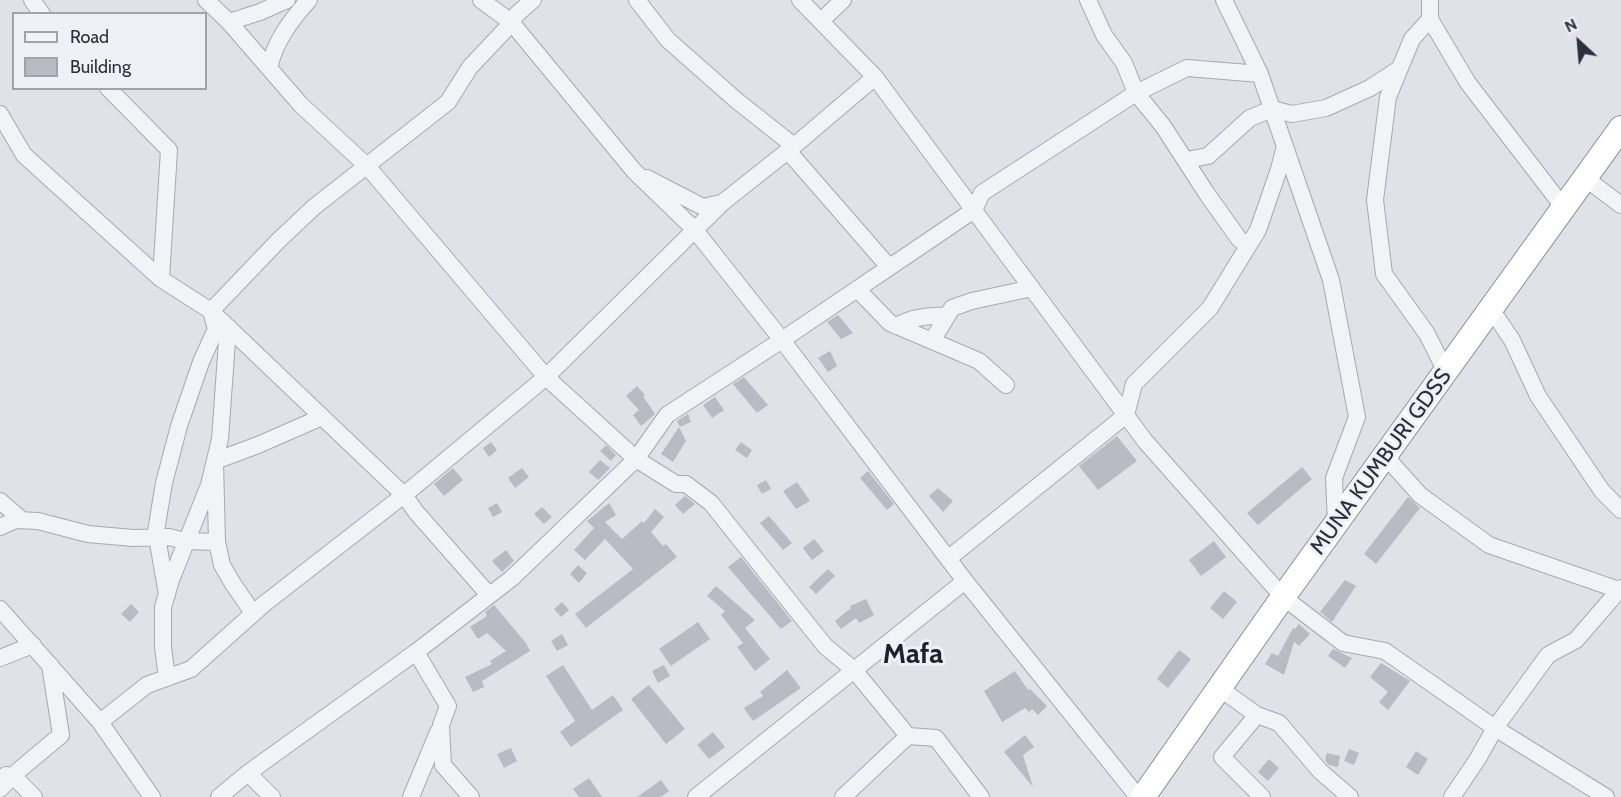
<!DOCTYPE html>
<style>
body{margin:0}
#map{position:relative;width:1621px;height:797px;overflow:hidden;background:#e0e2e8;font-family:Cabin,sans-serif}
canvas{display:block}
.legend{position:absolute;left:12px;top:12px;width:195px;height:78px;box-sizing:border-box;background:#eff1f6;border:2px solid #a0a3ac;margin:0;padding:8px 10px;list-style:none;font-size:18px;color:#2a2f3e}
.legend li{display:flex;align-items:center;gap:12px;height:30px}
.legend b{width:30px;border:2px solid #a0a3ac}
.north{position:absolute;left:1549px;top:12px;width:60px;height:60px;-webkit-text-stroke:4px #eff1f6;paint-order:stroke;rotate:334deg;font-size:16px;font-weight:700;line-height:24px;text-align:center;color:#2a2f3e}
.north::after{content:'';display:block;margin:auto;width:21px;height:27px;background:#2a2f3e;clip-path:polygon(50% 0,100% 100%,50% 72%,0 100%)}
</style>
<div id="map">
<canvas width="1621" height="797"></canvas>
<ul class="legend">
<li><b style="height:8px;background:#f2f3f6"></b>Road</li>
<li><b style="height:16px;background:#b8bbc4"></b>Building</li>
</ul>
<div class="north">N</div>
</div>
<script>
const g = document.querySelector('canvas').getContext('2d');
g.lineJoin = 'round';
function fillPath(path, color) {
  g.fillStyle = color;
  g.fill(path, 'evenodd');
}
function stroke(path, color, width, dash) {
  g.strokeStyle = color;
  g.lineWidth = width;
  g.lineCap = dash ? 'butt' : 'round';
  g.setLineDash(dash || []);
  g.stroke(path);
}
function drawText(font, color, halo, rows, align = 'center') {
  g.font = font + ' Cabin,sans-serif';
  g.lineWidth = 6;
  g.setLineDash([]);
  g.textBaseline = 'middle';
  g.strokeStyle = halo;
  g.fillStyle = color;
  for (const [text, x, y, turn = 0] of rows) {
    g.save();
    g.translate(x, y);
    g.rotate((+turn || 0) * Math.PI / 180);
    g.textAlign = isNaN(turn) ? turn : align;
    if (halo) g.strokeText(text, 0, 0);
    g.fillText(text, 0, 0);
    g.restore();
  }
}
fillPath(new Path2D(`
 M838,315L853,333L841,339L827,322Z
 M830,351L837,366L828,372L818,358Z
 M744,377L768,405L757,413L733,384Z
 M637,386L645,395L643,396L655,414L641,426L633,415L639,410L626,396Z
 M715,397L724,410L712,418L703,405Z
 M688,414L691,422L680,427L677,421Z
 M679,427L686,441L673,462L661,454Z
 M1117,436L1137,461L1098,490L1079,466Z
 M491,442L497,450L489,457L483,448Z
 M741,442L752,450L747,458L735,450Z
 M606,445L616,455L611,461L600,451Z
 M600,460L610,468L598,480L589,472Z
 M1302,467L1312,479L1258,525L1247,513Z
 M453,468L463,480L444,496L434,484Z
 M522,468L529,477L515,488L508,478Z
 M868,471L894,504L887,510L860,478Z
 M766,480L771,489L762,494L757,485Z
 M797,482L810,501L796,509L783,491Z
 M938,488L953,501L943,512L929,496Z
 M685,496L695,504L683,514L675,505Z
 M1408,497L1420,508L1376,564L1364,554Z
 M497,503L502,512L493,517L488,508Z
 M609,503L616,515L605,522L622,539L642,521L644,523L655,509L664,517L651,532L663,546L666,544L677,557L586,628L575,614L633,569L605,539L585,560L574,550L594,528L587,521Z
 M542,507L552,517L544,524L534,514Z
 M769,516L792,543L783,550L760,523Z
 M814,539L824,551L812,560L803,548Z
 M1214,541L1226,557L1201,576L1189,560Z
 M506,550L514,561L502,572L492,561Z
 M741,557L792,621L781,629L728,567Z
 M578,565L587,573L579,583L570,574Z
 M828,569L835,576L816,594L809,587Z
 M1345,580L1356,586L1332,622L1320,612Z
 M716,586L755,620L745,628L770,659L755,671L737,647L743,643L721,615L725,611L707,596Z
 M1224,591L1237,602L1223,619L1210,608Z
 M866,599L874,615L859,623L856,618L841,629L835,621L851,608L850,606Z
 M562,602L569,610L561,617L554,609Z
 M131,604L139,612L130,622L121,614Z
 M494,605L526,643L530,651L482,681L484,687L473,692L465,677L492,664L490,661L506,651L487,633L478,639L470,627L487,616L485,612Z
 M698,622L710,639L671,666L659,649Z
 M1299,624L1310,634L1299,646L1294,642L1284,675L1265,664L1272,653L1278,656L1293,628L1295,629Z
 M562,634L568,645L557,651L551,641Z
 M1333,649L1352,658L1345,668L1328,656Z
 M1179,650L1191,659L1168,688L1157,679Z
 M1381,663L1410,681L1388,710L1379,702L1388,692L1370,677Z
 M563,665L592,710L613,695L623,710L571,747L560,732L575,721L546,676Z
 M664,665L670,676L658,683L652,671Z
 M787,670L801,688L753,721L744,708L763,696L760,692Z
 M1015,671L1028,690L1030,689L1047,706L1038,715L1032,709L1029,712L1025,708L1002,722L984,691Z
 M649,685L685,729L666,744L631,699Z
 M713,732L725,747L709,759L697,745Z
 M1025,735L1034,747L1023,755L1033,787L1004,752Z
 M511,748L517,761L504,768L497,754Z
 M1349,749L1359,753L1354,765L1344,761Z
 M1416,751L1428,759L1418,775L1406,767Z
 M1327,753L1340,756L1338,767L1329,765L1325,761Z
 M1269,759L1279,768L1268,781L1258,772Z
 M589,778L602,797H579L573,789Z
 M661,780L669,791L661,797H637Z`), '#b8bbc4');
const minor = new Path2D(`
 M32,0L42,14
 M206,0L229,22L301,105L367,166L546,377L636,459L676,484H686L711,503L825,646L854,670L908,736L936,738L981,797
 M481,0L511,22L634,171L694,229L782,340L965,581L1138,797
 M637,0L668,40L736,100L794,146
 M800,0L875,77L1145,441L1283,597L1343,643L1385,651L1495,728L1606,797
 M1088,0L1104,35L1124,63L1136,93L1163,126L1207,194L1239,239L1247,246
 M1224,0L1260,74L1331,280L1357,417L1334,478L1336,524
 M1430,0V19
 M821,21L843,0
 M229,22L260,12L287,0
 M269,68C275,41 291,20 309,0
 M108,88L169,150L161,279L211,311L404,495L416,512L489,595
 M0,114L24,155L161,279
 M788,151L889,267
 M1186,160L1208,156L1250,118L1272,109L1292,114L1326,108L1370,88L1399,69
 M647,178L703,207L721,203
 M1585,178L1621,205
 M857,289L890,323L979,361L1006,385
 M1491,309L1512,340L1538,396L1602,491L1621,510
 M896,326C911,318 930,315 946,316
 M932,341L952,308L972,301L1032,288
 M1446,372L1427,334L1384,274L1375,200L1388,97L1412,39L1430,19L1468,83L1564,208
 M1385,456L1420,495L1489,545L1619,590
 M0,501L22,520
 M0,527L16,520L38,521L88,534L133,538L169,537L185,541L217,542
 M949,558L1126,415L1134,384L1210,308L1258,230L1279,169L1285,146
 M167,595L156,531L164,483L179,426L201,362L216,329L211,311L278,241L314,207L448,102L470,67L506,29L517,14L533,0
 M0,609L100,722L152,797
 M253,613L233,584L222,565L217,542L215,461L258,445L322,417
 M416,652L448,706L441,725L443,765L471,797
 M0,658L33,645
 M167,678L163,647V607L171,580L209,485L220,439L228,327
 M1219,688L1257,715L1279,723L1320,771L1350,797
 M1257,715L1222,757L1262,797
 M100,722L147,685L191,669L264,604L404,495L546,377L722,203L794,146L875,77
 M248,773L272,797
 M3,777L6,775L13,776L34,797
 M0,789L18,771L61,735L50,665
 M219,797L248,773L416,652L512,578L636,459L667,415L782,340L974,210L982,193L1136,93L1187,68L1260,74
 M411,797L438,732
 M696,797L965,581
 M843,797L908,736
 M1452,797L1477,760L1495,728L1548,655L1576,640L1621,588`);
const highway = new Path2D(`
 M1143,797L1283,597L1621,128`);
stroke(minor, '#a6a9b2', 18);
stroke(highway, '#898e9d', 26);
stroke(minor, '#f2f3f6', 16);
stroke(highway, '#fff', 24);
drawText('22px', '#2a2f3e', '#eff1f6', [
 ["MUNA KUMBURI GDSS",1381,462,-54]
]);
drawText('bold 28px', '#1c202f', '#eff1f6', [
 ["Mafa",913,655]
]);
</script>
